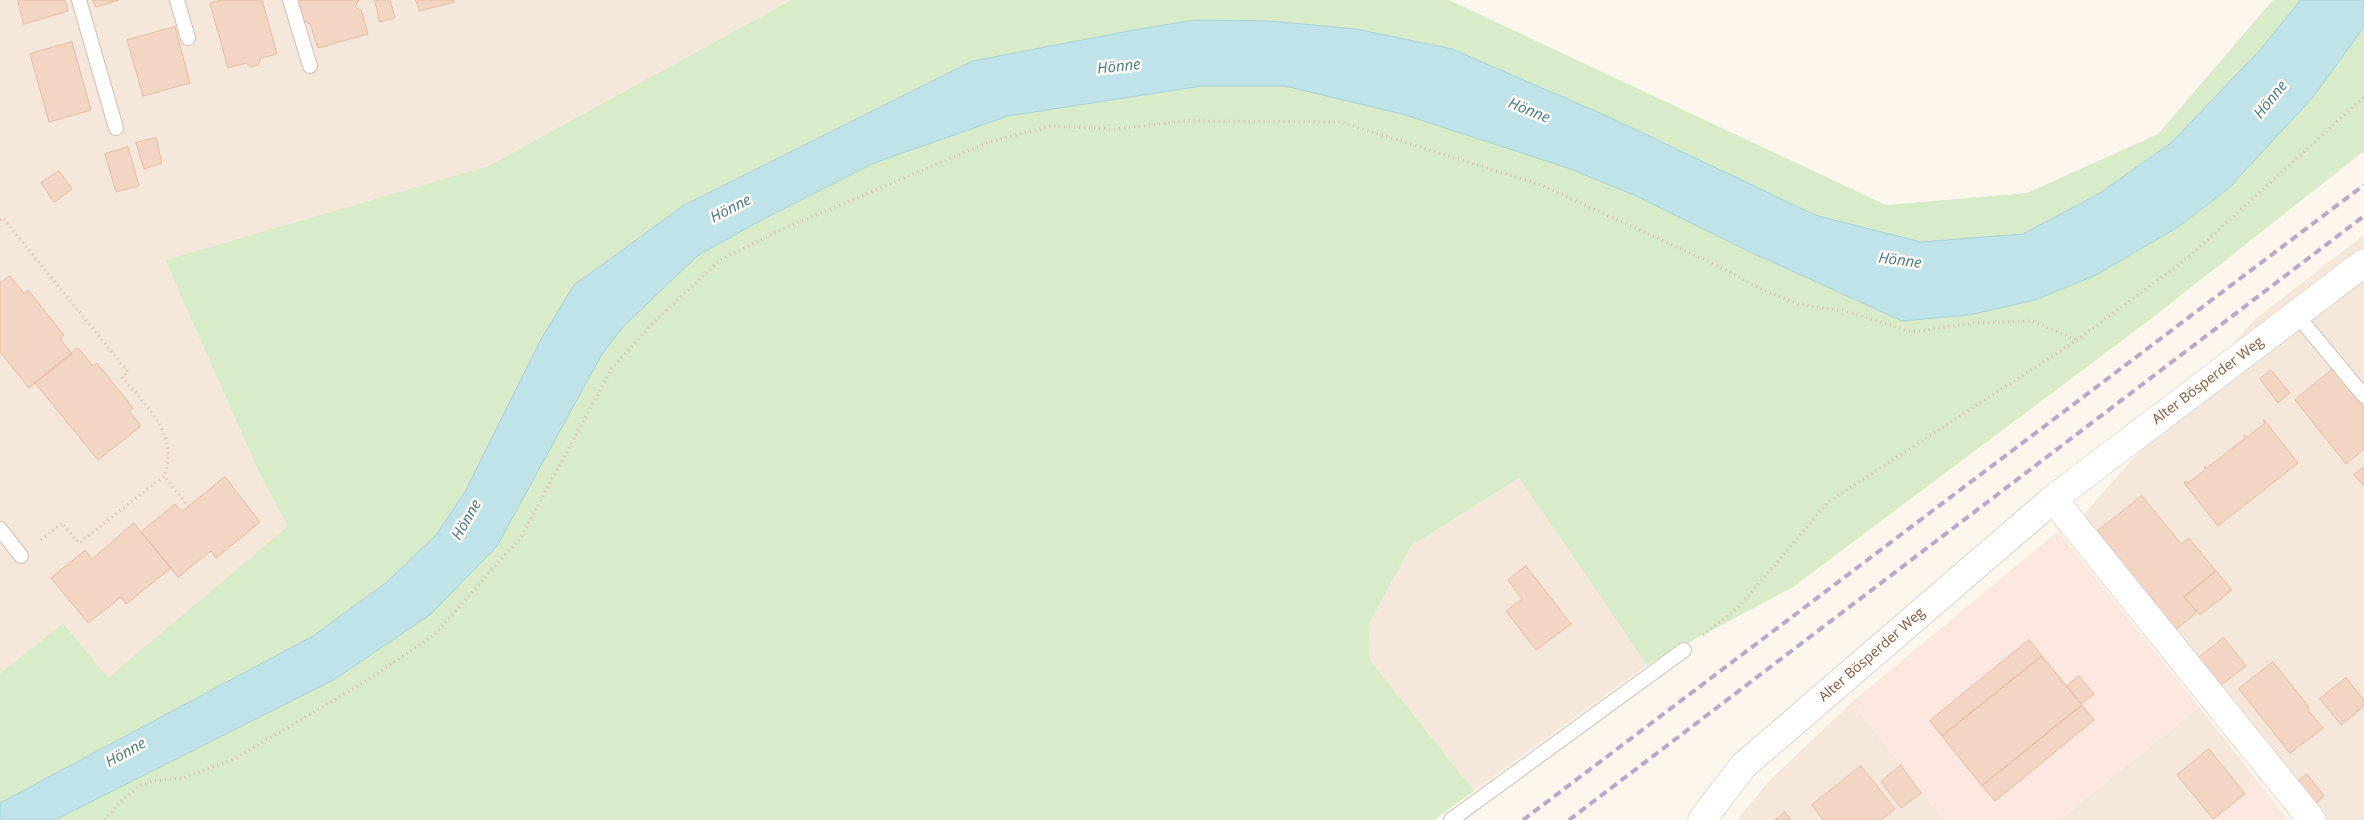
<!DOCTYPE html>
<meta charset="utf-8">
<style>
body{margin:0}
canvas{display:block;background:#fdf6ec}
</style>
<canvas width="2364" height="820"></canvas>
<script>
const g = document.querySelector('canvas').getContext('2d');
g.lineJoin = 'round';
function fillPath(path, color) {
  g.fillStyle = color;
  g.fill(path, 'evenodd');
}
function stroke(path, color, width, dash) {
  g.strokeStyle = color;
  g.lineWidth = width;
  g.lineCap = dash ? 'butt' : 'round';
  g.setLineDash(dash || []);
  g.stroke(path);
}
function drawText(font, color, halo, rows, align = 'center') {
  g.font = font + ' "Open Sans",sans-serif';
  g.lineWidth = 5;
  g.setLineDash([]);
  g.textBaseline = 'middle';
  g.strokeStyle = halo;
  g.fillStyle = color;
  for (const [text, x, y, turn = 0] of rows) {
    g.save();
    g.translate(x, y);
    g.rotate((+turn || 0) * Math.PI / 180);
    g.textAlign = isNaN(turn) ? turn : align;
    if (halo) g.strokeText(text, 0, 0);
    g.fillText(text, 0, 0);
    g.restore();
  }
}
fillPath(new Path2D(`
 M0,0H791L488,166L165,260L261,477L289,526L108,679L63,623L0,673Z
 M2364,235V820H2324L2079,520L2255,319Z
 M1519,478L1647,665L1474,791L1370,660L1369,624L1411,546Z
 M1852,702L1944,820H1737L1769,781Z
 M2199,707L2252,774L2246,794L2215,820H2059Z`), '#f5e8da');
fillPath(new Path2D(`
 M2058,531L2199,707L2059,820H1944L1852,702Z
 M2252,774L2288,820H2215L2246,794Z`), '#fde8e0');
fillPath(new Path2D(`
 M791,0H1449L1886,205L2027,193L2158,134L2273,0H2364V151L2156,315L1793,587L1647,665L1519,478L1411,546L1369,624L1370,660L1474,791L1434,820H0V673L63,623L108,678L288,526L261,477L165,260L488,166Z`), '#d8ecc9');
const water = new Path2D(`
 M2301,0H2364V27L2313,97L2229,188L2178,227L2096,275L2035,300L1969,315L1902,321L1746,250L1634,195L1568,168L1402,114L1285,86H1201L1008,116L874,163L763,219L697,256L622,328L602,354L497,546L431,614L335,679L55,820H0V803L313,636L387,582L436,535L465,492L541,339L574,285L683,206L973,61L1139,29L1196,20L1269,21L1356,29L1452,49L1609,117L1815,215L1921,242L2023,234L2100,193L2172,142L2260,50Z`);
fillPath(water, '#bfe3e8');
stroke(water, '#a5d3da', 1);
const building = new Path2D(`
 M18,0H65L68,11L24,24Z
 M93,0H119L96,7Z
 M222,0H262L277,54L261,58L258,65L251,67L246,63L228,68L210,3Z
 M300,0H359L355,7L361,10L368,34L318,48L310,24L303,20L298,3Z
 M375,0H390L395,18L380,22Z
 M416,0H454V2L420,11Z
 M175,27L190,83L143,96L127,40Z
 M72,42L91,110L49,122L30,54Z
 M156,138L162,163L144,169L136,143Z
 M128,147L139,186L116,192L105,154Z
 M59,171L72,189L54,202L41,183Z
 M10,276L24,294L28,290L64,335L60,339L72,354L29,388L0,352V283Z
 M78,348L93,366L97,363L133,408L129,411L141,426L98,460L35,383Z
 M2333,369L2364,408V449L2346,464L2295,400Z
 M2271,370L2290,393L2278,403L2260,379Z
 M2264,420L2298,463L2218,526L2184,483L2186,481L2188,483L2205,470V466L2207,468L2244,439L2245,435L2247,437L2264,424Z
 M2364,467V486L2354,475Z
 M225,477L260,522L216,558L211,551L178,577L141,532L175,504L182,511Z
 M2142,496L2181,544L2189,538L2216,571L2184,597L2197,612L2173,632L2094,534Z
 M134,523L171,568L126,604L121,597L88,623L51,578L85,550L92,559Z
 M1526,566L1571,624L1536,650L1506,611L1522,599L1508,580Z
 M2216,571L2232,590L2200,615L2184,597Z
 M2224,638L2246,666L2218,687L2197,659Z
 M2029,640L2042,656L1942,736L1930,721Z
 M2042,656L2082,705L1982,786L1942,736Z
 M2273,662L2309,707L2307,709L2323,728L2290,753L2239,689Z
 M2079,676L2094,694L2081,704L2067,686Z
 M2346,678L2364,700V706L2341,725L2320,699Z
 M2082,705L2094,720L1995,801L1982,786Z
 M2209,749L2245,794L2213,819L2177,775Z
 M1901,765L1921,793L1901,808L1881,782Z
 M1861,766L1895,809L1881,820H1823L1812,805Z
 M2307,774L2324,796L2314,805L2296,783Z
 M1785,812L1791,820H1775Z`);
fillPath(building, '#f3d5c3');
stroke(building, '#e6bba3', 1);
const service = new Path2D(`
 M79,0L116,128
 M177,0L188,38
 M290,0L310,66
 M2296,314L2364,396
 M0,529L21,556
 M1451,820L1684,650`);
const minor = new Path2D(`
 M2053,499L2312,820
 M1702,820L1743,766L2053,499L2364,263`);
stroke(service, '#d1beb0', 16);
stroke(minor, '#d1beb0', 29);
stroke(new Path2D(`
 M0,220L3,218L128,372L122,377C146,406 180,435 164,476
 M41,540L62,523L79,543L164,476L188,506
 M1703,635L1738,608L1828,502L2077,340L2189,257L2364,97
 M105,820L117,805L141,785L152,781L183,778L234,759L368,680L435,634L521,537L612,368L654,322L720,260L783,229L989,142L1051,126L1116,129L1185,121L1340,122L1541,185L1716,265L1765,291L1798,304L1845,311L1912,332L1974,323L2032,321L2077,340`), '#d9b8a5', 3, [1, 4]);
stroke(service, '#fff', 14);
stroke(minor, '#fff', 28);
stroke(new Path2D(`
 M1523,820L2364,185
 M1569,820L2364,216`), '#b9a8c9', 4, [8, 5]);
drawText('14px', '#7a5c4d', '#fffaf3', [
 ["Alter Bösperder Weg",2208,381,-37],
 ["Alter Bösperder Weg",1872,655,-41]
]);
drawText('italic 15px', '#437c86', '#fffaf3', [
 ["Hönne",1119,67,-6],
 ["Hönne",2271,100,-51],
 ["Hönne",1529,111,22],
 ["Hönne",731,209,-27],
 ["Hönne",1900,261,7],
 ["Hönne",467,520,-60],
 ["Hönne",126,753,-29]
]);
</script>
